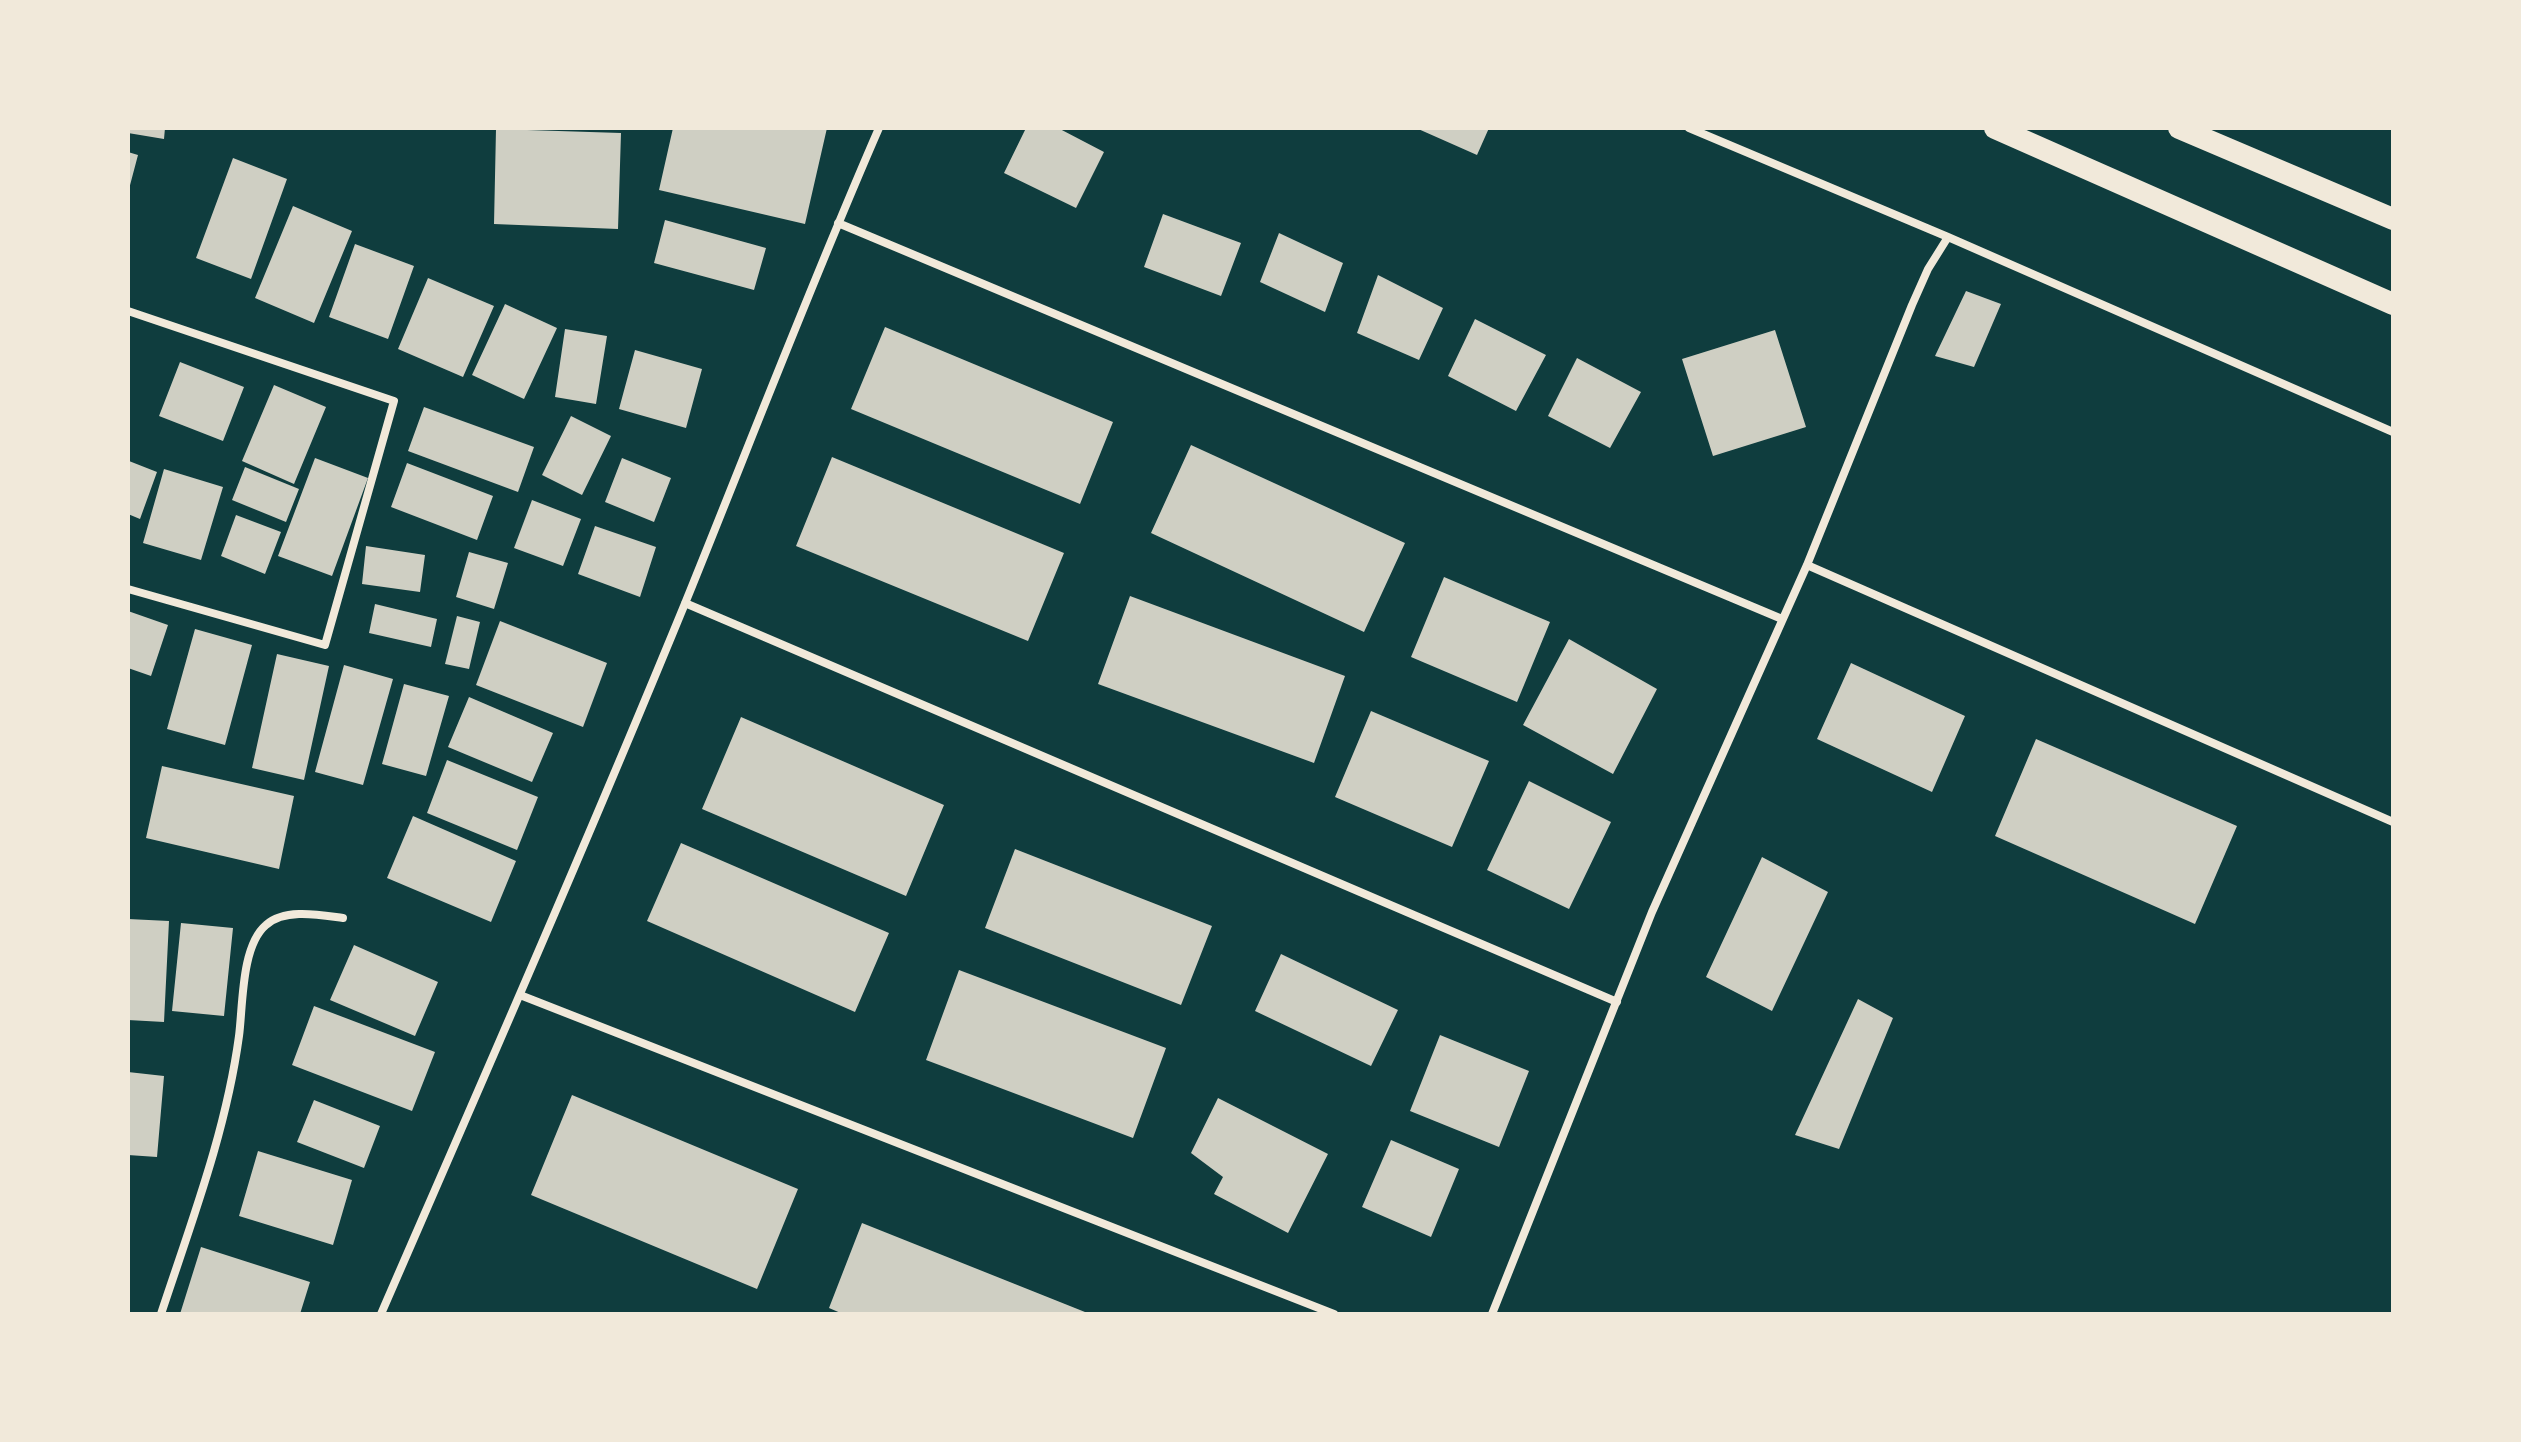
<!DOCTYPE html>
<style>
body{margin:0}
#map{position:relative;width:2521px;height:1442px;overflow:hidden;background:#0f3d3e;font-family:Spectral,serif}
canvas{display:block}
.frame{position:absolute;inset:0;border:130px solid #f1e9da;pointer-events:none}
</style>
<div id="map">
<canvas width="2521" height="1442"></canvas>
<div class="frame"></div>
</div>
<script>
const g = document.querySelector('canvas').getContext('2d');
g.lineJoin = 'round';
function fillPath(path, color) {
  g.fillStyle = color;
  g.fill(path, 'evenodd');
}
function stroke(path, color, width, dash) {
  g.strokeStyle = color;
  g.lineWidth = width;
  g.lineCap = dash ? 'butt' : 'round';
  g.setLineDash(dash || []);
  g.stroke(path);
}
fillPath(new Path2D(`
 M128,128H165L164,139L128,133Z
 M673,128H827L805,224L659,190Z
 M1026,128H1058L1104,152L1076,208L1004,173Z
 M1416,128H1489L1477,155Z
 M496,129L621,133L618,229L494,224Z
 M128,152L138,155L129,189H128Z
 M233,158L287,179L251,279L196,258Z
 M293,206L352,231L314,323L255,298Z
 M1163,214L1241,243L1221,296L1144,267Z
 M665,220L766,248L754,290L654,263Z
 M1279,233L1343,263L1325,312L1260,282Z
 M355,244L414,266L388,339L329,317Z
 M1378,275L1443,308L1419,360L1357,333Z
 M428,278L494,306L463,377L398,349Z
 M1966,291L2001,304L1974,367L1935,356Z
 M505,304L557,328L524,399L472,375Z
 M1475,319L1546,355L1516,411L1448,376Z
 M885,327L1113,422L1080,504L851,409Z
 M565,329L607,336L596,404L555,397Z
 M1775,330L1806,427L1713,456L1682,359Z
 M635,350L702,369L686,428L619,409Z
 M1577,358L1641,392L1610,448L1548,416Z
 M180,362L244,387L223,441L159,416Z
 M274,385L326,407L294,484L242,461Z
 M424,407L534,447L518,492L408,451Z
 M571,416L611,436L582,495L542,475Z
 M1191,445L1405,543L1364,632L1151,533Z
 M832,457L1064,553L1028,641L796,546Z
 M315,458L368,478L332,576L278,556Z
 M622,458L671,478L654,522L605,502Z
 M129,461L157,472L140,519L128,514Z
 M407,463L493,496L477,540L391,507Z
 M245,467L299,489L286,522L232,500Z
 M164,469L223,487L201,560L143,543Z
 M532,500L581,519L563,566L514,548Z
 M236,515L281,532L265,574L221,556Z
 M595,526L656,547L640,597L578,574Z
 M366,546L425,555L420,592L362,584Z
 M469,552L508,563L494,609L456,597Z
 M1444,577L1550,622L1517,702L1411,657Z
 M1130,596L1345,676L1314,763L1098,684Z
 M375,604L437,619L431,647L369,633Z
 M128,611L168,625L151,676L128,668Z
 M457,616L480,622L469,669L445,664Z
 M500,621L607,663L583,727L476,685Z
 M195,629L252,645L225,745L167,729Z
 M1569,639L1657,689L1613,774L1523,725Z
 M277,654L329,666L304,780L252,768Z
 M1851,663L1965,716L1932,792L1817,739Z
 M344,665L393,679L363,785L315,772Z
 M404,684L449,696L426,776L382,764Z
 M469,697L553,733L532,782L448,747Z
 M1371,711L1489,761L1452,847L1335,797Z
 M741,717L944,805L906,896L702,809Z
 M2036,739L2237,826L2195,924L1995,836Z
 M447,760L538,797L517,850L427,813Z
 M162,766L294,796L279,869L146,838Z
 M1529,781L1611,822L1569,909L1487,870Z
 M413,816L516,861L491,922L387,878Z
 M681,843L889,933L855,1012L647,921Z
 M1015,849L1212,926L1181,1005L985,928Z
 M1762,857L1828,892L1772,1011L1706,977Z
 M128,919L169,921L164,1022L128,1020Z
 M181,923L233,928L224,1016L172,1011Z
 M354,945L438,982L415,1036L330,1000Z
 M1281,954L1398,1010L1371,1066L1255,1011Z
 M959,970L1166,1048L1133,1138L926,1060Z
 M1858,999L1893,1018L1839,1149L1795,1135Z
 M314,1006L435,1052L412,1111L292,1065Z
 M1440,1035L1529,1071L1499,1147L1410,1111Z
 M128,1072L164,1076L157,1157L128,1155Z
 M572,1095L798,1189L757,1289L531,1195Z
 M1218,1098L1328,1154L1288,1233L1214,1194L1223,1177L1191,1153Z
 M314,1100L380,1126L364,1168L297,1142Z
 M1391,1140L1459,1169L1431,1237L1362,1207Z
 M258,1151L352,1180L333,1245L239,1216Z
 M862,1223L1090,1314H843L829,1308Z
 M201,1247L310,1282L300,1314H180Z`), '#cfcfc3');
stroke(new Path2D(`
 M1689,128L1948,237L2393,432
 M838,223L1782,619
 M128,311L394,401L325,645L128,589
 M1807,565L2393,822
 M685,603L1617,1002
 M520,995L1334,1314
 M161,1314C191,1223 226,1132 239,1036C243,1006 241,946 266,925C285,908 320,915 343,918
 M381,1314C484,1077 588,840 686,601C750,443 811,284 879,128
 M1492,1314L1652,912L1807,565L1912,305L1928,269L1948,237`), '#f1e9da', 8);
stroke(new Path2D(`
 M1995,128L2393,304
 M2179,128L2393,219`), '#f1e9da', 22);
</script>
